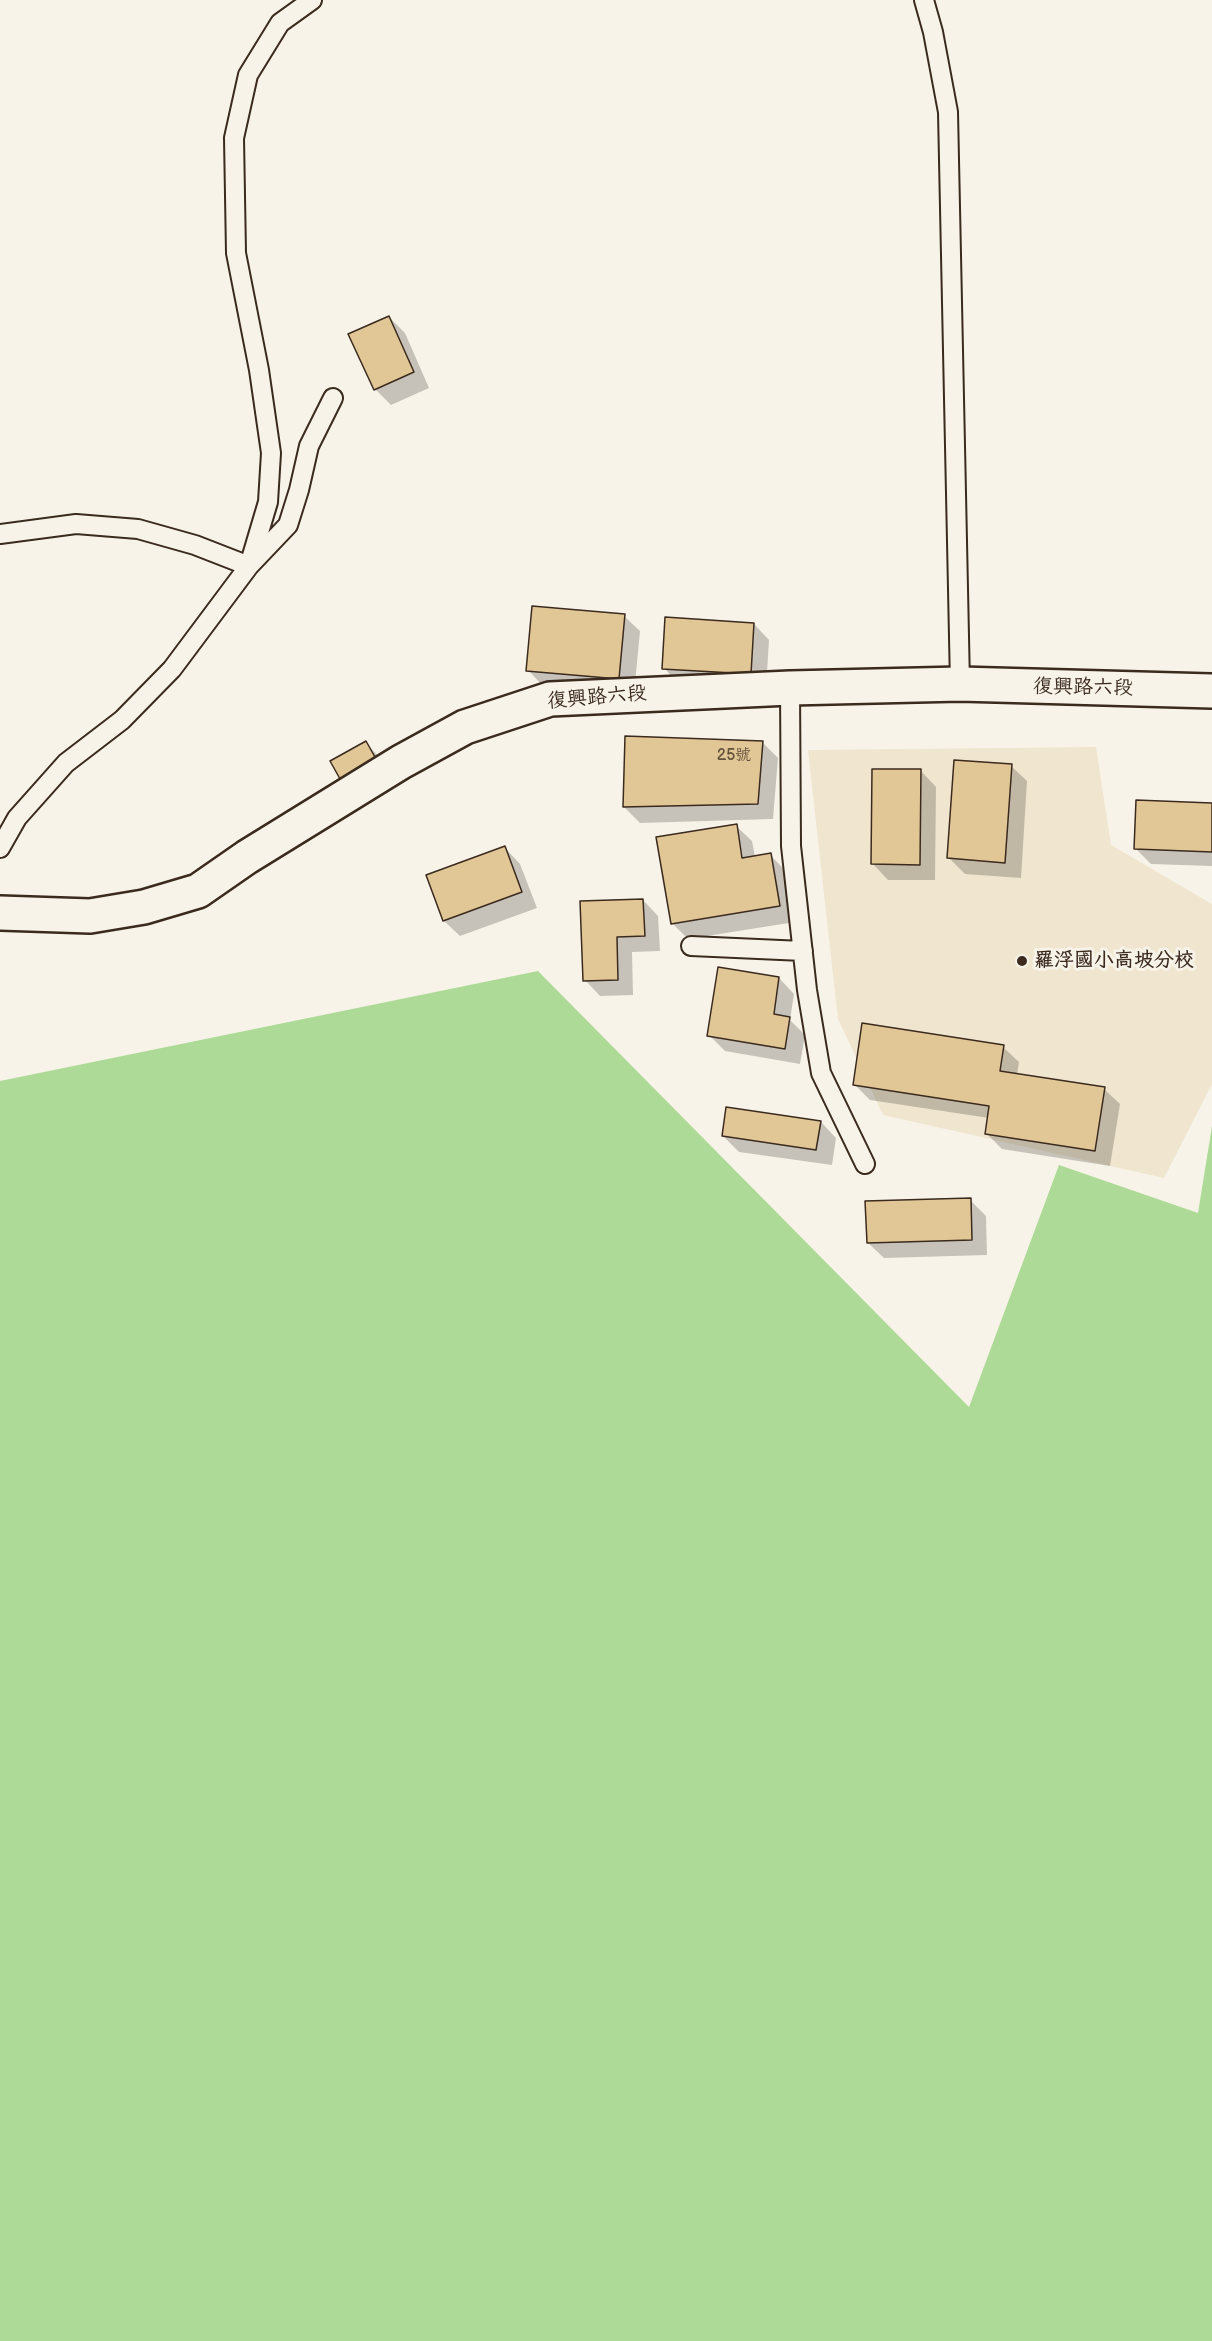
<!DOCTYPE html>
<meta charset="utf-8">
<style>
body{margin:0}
canvas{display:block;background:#f7f3e8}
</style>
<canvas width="1212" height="2341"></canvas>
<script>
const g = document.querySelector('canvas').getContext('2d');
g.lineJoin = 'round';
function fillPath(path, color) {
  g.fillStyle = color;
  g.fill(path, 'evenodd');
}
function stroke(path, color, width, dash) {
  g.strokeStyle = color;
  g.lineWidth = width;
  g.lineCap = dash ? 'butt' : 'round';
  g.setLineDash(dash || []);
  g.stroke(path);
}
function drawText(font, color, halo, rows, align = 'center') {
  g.font = font + ' "Balsamiq Sans","LXGW WenKai TC",sans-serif';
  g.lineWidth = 6;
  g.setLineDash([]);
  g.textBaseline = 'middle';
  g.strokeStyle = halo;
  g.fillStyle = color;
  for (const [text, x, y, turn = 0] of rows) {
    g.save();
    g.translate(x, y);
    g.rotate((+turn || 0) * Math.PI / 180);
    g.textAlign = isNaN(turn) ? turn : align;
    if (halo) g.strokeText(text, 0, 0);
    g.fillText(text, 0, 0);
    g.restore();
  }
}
fillPath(new Path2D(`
 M1096,747L1111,845L1212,904V1084L1164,1178L883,1115L838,1019L808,750Z`), '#f0e6cf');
fillPath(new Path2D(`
 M538,971L969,1407L1059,1165L1198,1213L1212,1126V2341H0V1081Z`), '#aeda98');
fillPath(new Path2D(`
 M389,317L405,333L429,388L391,405L375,389Z
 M624,616L640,631L634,694L543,686L528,670Z
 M754,624L769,640L766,689L679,684L664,668Z
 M762,742L778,758L773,819L640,823L624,807Z
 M366,743L381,759L332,761Z
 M1011,766L1027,781L1021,878L965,874L949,858Z
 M921,771L936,787L935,880H888L873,864Z
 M1212,805V866L1151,864L1135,848Z
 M736,826L752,841L755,857L770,855L786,871L795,922L688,939L672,923Z
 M505,848L520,864L537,908L460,936L444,921L428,875Z
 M643,900L658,916L660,951L632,952L633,995L600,996L585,980Z
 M779,978L794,994L790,1020L805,1035L800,1064L725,1051L709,1035Z
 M1003,1047L1019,1062L1017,1075L1104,1089L1120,1104L1110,1166L1002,1149L986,1133L989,1118L870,1100L854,1084Z
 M821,1122L836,1138L832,1165L739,1152L723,1136Z
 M970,1200L986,1216L987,1255L884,1258L868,1243Z`), '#0003');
const building = new Path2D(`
 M389,316L414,372L374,390L348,334Z
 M532,606L625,614L619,679L526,671Z
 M665,617L754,623L751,674L662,669Z
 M625,736L763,741L758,804L623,807Z
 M366,741L380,766L344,786L330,761Z
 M954,760L1012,764L1005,863L947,858Z
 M872,769H921L920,865L871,864Z
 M1136,800L1212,803V852L1134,849Z
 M737,824L742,858L771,853L780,906L671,924L656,837Z
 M505,846L522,892L443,921L426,875Z
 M643,899L645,936L617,937L618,980L583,981L580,901Z
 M718,967L779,977L774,1014L790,1017L785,1049L707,1036Z
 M862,1023L1004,1045L1000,1071L1105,1087L1095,1151L985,1134L989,1106L853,1085Z
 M726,1107L821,1121L816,1150L722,1136Z
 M971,1198L972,1240L867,1243L865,1201Z`);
fillPath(building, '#e1c696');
stroke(building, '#3b2a1e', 1.5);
const service = new Path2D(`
 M924,0L933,32L948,112L960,684
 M0,534L76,524L138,529L195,545L249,566L288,525L299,490L309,446L333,398
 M790,688L791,846L807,990L821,1073L865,1164
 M0,848L17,818L66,763L122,720L172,669L249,566L268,502L271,453L259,370L236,253L234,138L248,75L280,23L312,0
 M691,946L803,951`);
const primary = new Path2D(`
 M0,913L90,916L144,907L198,891L247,857L401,762L465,727L550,699L790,688L960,684L1212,691`);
stroke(service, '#3b2a1e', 22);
stroke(primary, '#3b2a1e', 38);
stroke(service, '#f7f3e8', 18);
stroke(primary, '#f7f3e8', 33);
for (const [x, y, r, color] of [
 [1022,961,6,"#3b2a1e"]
]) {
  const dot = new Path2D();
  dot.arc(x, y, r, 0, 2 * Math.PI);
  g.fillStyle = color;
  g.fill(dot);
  stroke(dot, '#f7f3e8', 2);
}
drawText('16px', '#64513c', null, [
 ["25號",734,756]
]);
drawText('20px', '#3b2a1e', '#f7f3e8', [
 ["復興路六段",1083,688,1],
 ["復興路六段",597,698,-5]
]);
drawText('bold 20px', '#3b2a1e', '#f7f3e8', [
 ["羅浮國小高坡分校",1034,961]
], 'left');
</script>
